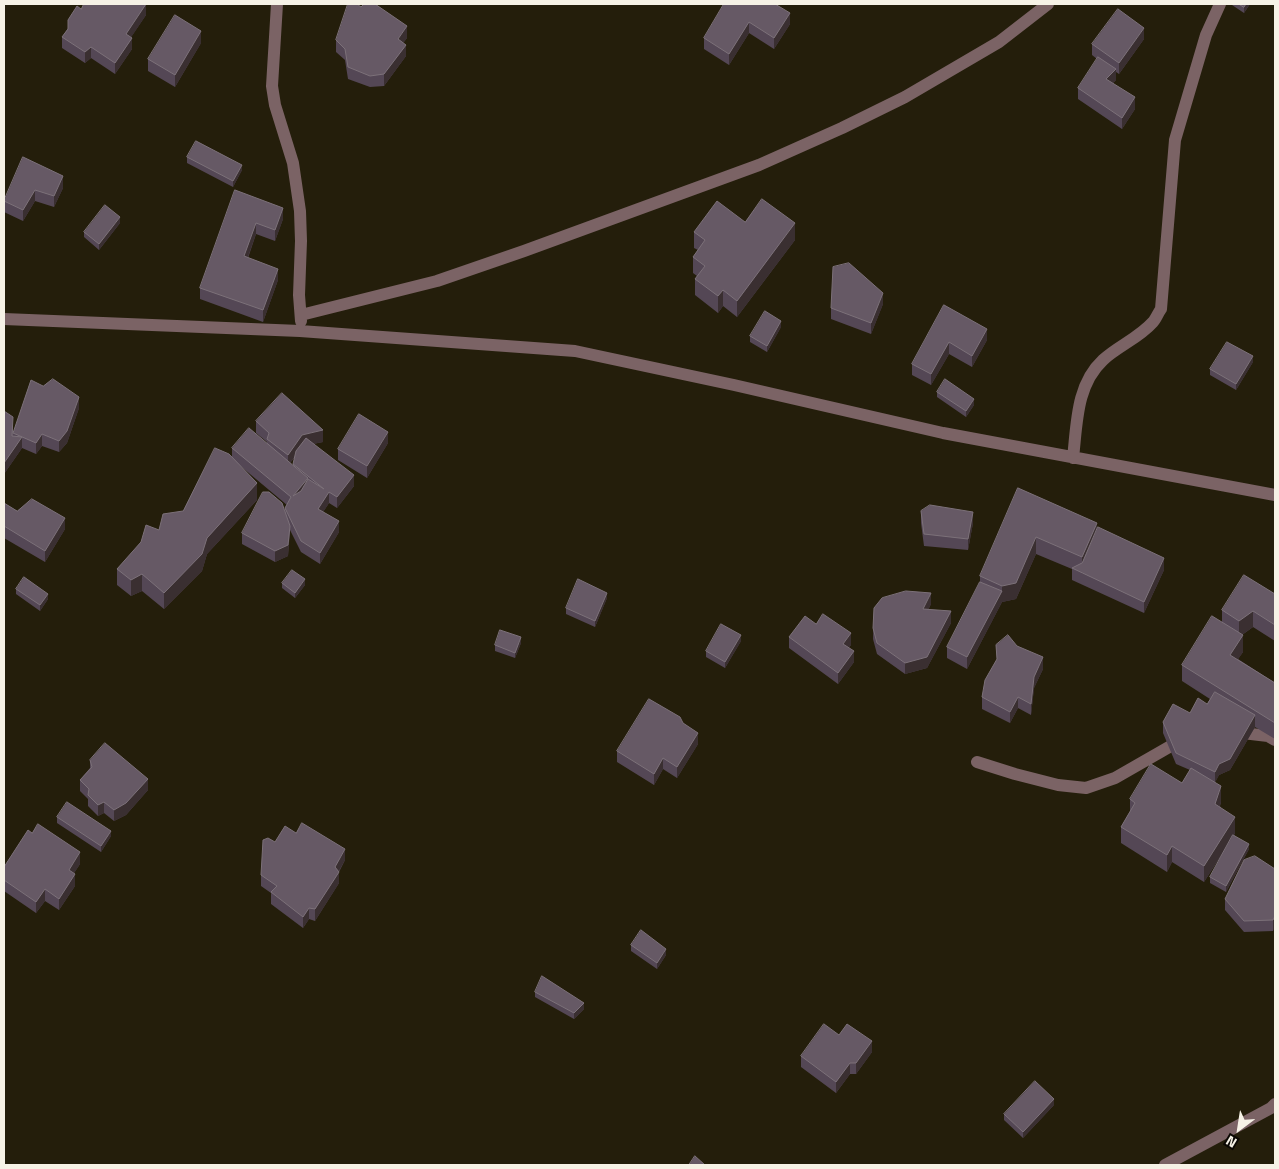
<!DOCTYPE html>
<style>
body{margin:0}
#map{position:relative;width:1279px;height:1169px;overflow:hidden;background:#241e0b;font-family:"Titillium Web",sans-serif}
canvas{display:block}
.frame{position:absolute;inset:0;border:5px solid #f6f2e6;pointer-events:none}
.north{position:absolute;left:1214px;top:1104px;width:50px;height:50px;-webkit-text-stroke:4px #0b0803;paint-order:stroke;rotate:211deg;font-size:14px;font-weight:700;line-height:20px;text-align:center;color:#f6f2e6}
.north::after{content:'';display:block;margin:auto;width:18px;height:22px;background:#f6f2e6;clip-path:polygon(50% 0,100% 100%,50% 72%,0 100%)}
</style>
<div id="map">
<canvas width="1279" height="1169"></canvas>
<div class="frame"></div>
<div class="north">N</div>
</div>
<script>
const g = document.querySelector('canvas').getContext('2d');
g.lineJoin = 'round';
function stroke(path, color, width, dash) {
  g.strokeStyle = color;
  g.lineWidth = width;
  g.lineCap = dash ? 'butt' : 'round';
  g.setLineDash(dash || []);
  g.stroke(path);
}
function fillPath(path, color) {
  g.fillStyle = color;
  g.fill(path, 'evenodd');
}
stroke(new Path2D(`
 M277,4L272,86L275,105L293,163L300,211L301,241L299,295L301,321
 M301,315L437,281L524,251L759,165L842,128L905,97L999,42L1048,4
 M4,319L300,331L575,351L734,385L943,433L1275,495
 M1073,458C1077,424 1076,385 1103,360C1118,346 1139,338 1153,322C1156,319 1158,313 1161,309L1175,140L1206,35L1220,4
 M1234,732L1268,736L1275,740
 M977,762L1015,774L1058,785L1086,788L1115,778L1183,739
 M1165,1165L1271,1108L1275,1104`), '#7b6365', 12);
fillPath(new Path2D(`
 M146,4V15L131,37L132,49L115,74L91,58L85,63L62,48V37L81,9Z
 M724,4L790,24L774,49L749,33L729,65L704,49V38Z
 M1232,4H1250L1244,13L1232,5Z
 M407,38L403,43L406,56L384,86L370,87L348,79L345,60L336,52V40Z
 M1144,39L1119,74L1116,72V80L1113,83L1135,109L1122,129L1078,99V88L1097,59L1092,55V44Z
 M201,43L175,87L148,71V59Z
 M187,157L242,170L233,187L187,163Z
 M63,176V188L54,207L35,201L23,221L4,212V201Z
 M235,190L283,219L275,241L256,234L248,258L278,280L263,322L200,299V288Z
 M745,222L795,240L737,317L723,306L718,313L695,295V279L697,276L693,273V257L698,250L694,248V232Z
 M120,223L99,250L84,237V232Z
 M883,304L871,334L831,319V308Z
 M944,305L987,340L972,367L949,354L931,385L912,375V364Z
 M781,327L767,352L750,342V336Z
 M1253,362L1236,390L1210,375V369Z
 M937,392L974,405L966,417L937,397Z
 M79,408L67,443L59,452L42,446L36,454L22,448L4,474V411L13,428V436V433Z
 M256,421L323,442L313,444L354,486L337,508L329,503L323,512L339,532L320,564L301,552L290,530L288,556L275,562L242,544V533L285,512V508L287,505L238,464L257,500L207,554L202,571L164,609L142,591L131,596L117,585V569L159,530L183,511L232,458V448L267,444V442L256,433ZM295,457L293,464V466L290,463Z
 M388,443L367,478L338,460V449Z
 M1018,488L1097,528L1164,570L1144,613L1072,580V569L1036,554L1016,599L1002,602L967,669L947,658V647L980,582V576Z
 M4,503L17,511L65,529L45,562L4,538Z
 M921,511L973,523L968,550L924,546L921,523Z
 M282,583L305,585L295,598L282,588Z
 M16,589L48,599L40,611L16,594Z
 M1275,594V641L1253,627L1242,635L1243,652L1238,659L1275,683V739L1255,727L1230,770L1219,775L1215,782L1221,802L1220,806L1235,833L1234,835L1249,849L1226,892L1210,883V877L1224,851L1204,882L1172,862L1167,872L1121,843V827L1130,812V799L1182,783L1190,770L1176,764L1163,733V722L1190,713L1207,704L1210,699L1182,681V665L1222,622V610Z
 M607,598L595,627L566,614V608Z
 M931,604L928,610L951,623L927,668L905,674L877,654L873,639L874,608Z
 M789,637L851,645L849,647L854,662L838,684L789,648Z
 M741,641L725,668L706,657V651Z
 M521,643L515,658L495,651V645Z
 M996,645L1017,646L1043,669L1034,688L1031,715L1018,708L1010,723L982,709V697L997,660Z
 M683,723L698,744L677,778L663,769L654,785L617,762V751Z
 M90,760L148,790L126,815L114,821L104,813L98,816L88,806V799L80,791V780L90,768Z
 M57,817L111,836L101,852L57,823Z
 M275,842L345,860L339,872V883L315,921L309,919L303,928L271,904V893L261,886V875Z
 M80,864L74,873L75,886L59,910L45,901L36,913L4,891V867Z
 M1275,869L1273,931L1244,932L1225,910V899Z
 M631,945L666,955L657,969L631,951Z
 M535,992L584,1009L574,1019L535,997Z
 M839,1035L872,1052L856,1074H850L836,1093L801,1067V1056Z
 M1054,1105L1023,1138L1004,1120V1114Z`), '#544755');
fillPath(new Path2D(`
 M143,4H146V15L126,45V34Z
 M1246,4H1250L1244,13V7Z
 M790,13V24L774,49V38Z
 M749,22V33L729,65V54Z
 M407,26V38L398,50V39Z
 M1144,28V39L1119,74V63Z
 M201,31V43L175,87V75Z
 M132,38V49L115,74V63Z
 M406,45V56L384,86V74Z
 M91,47V58L85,63V52Z
 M1116,69V80L1106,91V79Z
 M1135,97V109L1122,129V118Z
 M242,165V170L233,187V181Z
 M63,176V188L54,207V196Z
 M35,190V201L23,221V210Z
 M283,208V219L275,241V230Z
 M120,217V223L99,250V244Z
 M256,223V234L244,268V256Z
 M795,223V240L737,317V301Z
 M278,269V280L263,322V310Z
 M723,290V306L718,313V296Z
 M883,293V304L871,334V323Z
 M781,321V327L767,352V346Z
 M987,329V340L972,367V356Z
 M949,342V354L931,385V374Z
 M1253,356V362L1236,390V384Z
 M79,397V408L67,443L59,452V441Z
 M974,399V405L966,417V411Z
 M323,430V442L302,446L288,466V455L302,435Z
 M388,432V443L367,478V466Z
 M42,434V446L36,454V443Z
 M22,437V448L4,474V463Z
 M354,475V486L337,508V497Z
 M308,478V490L293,496Z
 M257,483V500L207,554L202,571L164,609V593L207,538Z
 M329,492V503L318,520V509Z
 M973,512V523L968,550V539Z
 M65,518V529L45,562V551Z
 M339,521V532L320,564V553Z
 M1097,523V539L1082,574V557Z
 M290,526L288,556L275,562V551Z
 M1036,537V554L1016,599L1002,602L967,669V657L1002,591V586Z
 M1164,558V570L1144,613V602Z
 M142,574V591L131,596V580Z
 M305,579V585L295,598V593Z
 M607,593V598L595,627V621Z
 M931,593V604L923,621V609Z
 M48,594V599L40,611V605Z
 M951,611V623L927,668L905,674V663Z
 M1253,611V627L1239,637V621Z
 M851,633V645L843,655V644Z
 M741,635V641L725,668V662Z
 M1243,635V652L1230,671V655Z
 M521,637V643L515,658V653Z
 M854,651V662L838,684V673Z
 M1043,657V669L1034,688L1031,715V704L1034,677Z
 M1018,697V708L1010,723V712Z
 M1255,715V727L1230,770L1219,775L1215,783V772L1219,764Z
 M698,733V744L677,778V767Z
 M663,758V769L654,785V774Z
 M148,779V790L126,815L114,821V810Z
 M1221,786V802L1215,820V804Z
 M104,802V813L98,816V805Z
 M1235,817V833L1204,882V866Z
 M111,831V836L101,852V846Z
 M1249,844V849L1226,892V886Z
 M1172,846V862L1167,872V855Z
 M345,849V860L335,878V867Z
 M80,852V864L69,881V870Z
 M339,872V883L315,921V909Z
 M75,874V886L59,910V899Z
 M45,889V901L36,913V902Z
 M309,908V919L303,928V917Z
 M1275,916V928L1273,931V920Z
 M666,949V955L657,969V963Z
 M584,1003V1009L574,1019V1013Z
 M872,1041V1052L856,1074V1063Z
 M850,1063V1074L836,1093V1082Z
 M1054,1099V1105L1023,1138V1132Z`), '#3a2f31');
const building = new Path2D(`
 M84,4H146L126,34L132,38L115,63L91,47L85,52L62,37L68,29V20L77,6L81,9Z
 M348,4H357L361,7L364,4H375L407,26L398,39L406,45L384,74L370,76L348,67L345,49L336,40Z
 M724,4H775L790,13L774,38L749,22L729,54L704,38Z
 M1239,4H1246L1244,7Z
 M1118,9L1144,28L1119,63L1092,44Z
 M175,15L201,31L175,75L148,59Z
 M1098,57L1116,69L1106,79L1135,97L1122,118L1078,88Z
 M196,141L242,165L233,181L187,157Z
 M23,157L63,176L54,196L35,190L23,210L4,201Z
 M235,190L283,208L275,230L256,223L244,256L278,269L263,310L200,288Z
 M762,199L795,223L737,301L723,290L718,296L695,279L705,266L693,257L705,240L694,232L717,201L745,222Z
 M105,205L120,217L99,244L84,232Z
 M849,263L883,293L871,323L831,308L833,267Z
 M944,305L987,329L972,356L949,342L931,374L912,364Z
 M765,311L781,321L767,346L750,336Z
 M1227,342L1253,356L1236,384L1210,369Z
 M53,379L79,397L67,431L59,441L42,434L36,443L13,433L31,380L43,386Z
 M945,379L974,399L966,411L937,392Z
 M282,393L323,430L302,435L288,455L267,439L269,433L256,421Z
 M4,411L13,417L12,436L22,437L4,463Z
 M359,414L388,432L367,466L338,449Z
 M249,428L308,478L293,496L301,491L308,479L324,489L293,464L296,451L306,438L354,475L337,497L329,492L318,509L339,521L320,553L301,541L285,508L291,497L232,448Z
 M215,448L229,454L257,483L207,538L202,554L164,593L142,574L131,580L117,569L141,542L146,525L159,530L163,514L183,511Z
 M1018,488L1097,523L1082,557L1036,537L1016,583L1002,586L980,576Z
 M263,492H269L282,503L290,526L288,545L275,551L242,533Z
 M32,499L65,518L45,551L4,526V503L17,511Z
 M930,505L973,512L968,539L924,534L921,511Z
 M1098,527L1164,558L1144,602L1072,568L1082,563Z
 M292,570L305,579L295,593L282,583Z
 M1244,575L1275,594V625L1253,611L1239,621L1222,610Z
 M24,577L48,594L40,605L16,589Z
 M578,579L607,593L595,621L566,608Z
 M980,582L1002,591L967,657L947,647Z
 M906,591L931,593L923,609L951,611L927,657L905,663L877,643L873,628L874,608L882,598Z
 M823,614L851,633L843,644L854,651L838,673L789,637L805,616L816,624Z
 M1212,616L1243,635L1230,655L1275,683V723L1182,665Z
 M721,624L741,635L725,662L706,651Z
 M500,630L521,637L515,653L495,645Z
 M1008,635L1017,646L1043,657L1034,677L1031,704L1018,697L1010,712L982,697L985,680L997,659L996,645Z
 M1215,692L1255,715L1230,759L1219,764L1215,772L1176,753L1163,722L1173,704L1190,713L1198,698L1207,704Z
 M649,699L680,717L683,723L698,733L677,767L663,758L654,774L617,751Z
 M105,743L148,779L126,803L114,810L104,802L98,805L88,795L89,789L80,780L92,767L90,760Z
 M1151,764L1182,783L1191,768L1221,786L1215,804L1235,817L1204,866L1172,846L1167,855L1121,827L1135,803L1130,799Z
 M67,802L111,831L101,846L57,817Z
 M302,823L345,849L335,867L339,872L315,909L309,908L303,917L271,892L277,886L261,875L263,840L268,838L275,842L285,826L296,833Z
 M38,824L80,852L69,870L75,874L59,899L45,889L36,902L4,880V867L28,830L32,833Z
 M1233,835L1249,844L1226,886L1210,877Z
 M1255,856L1275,869V916L1273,920L1244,921L1225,899L1244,860Z
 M641,930L666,949L657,963L631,945Z
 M542,976L584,1003L574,1013L535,992Z
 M824,1024L839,1035L847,1024L872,1041L856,1063H850L836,1082L801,1056Z
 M1035,1081L1054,1099L1023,1132L1004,1114Z
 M695,1156L705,1165H689Z`);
fillPath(building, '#665965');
stroke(building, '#7c7179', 1);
</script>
